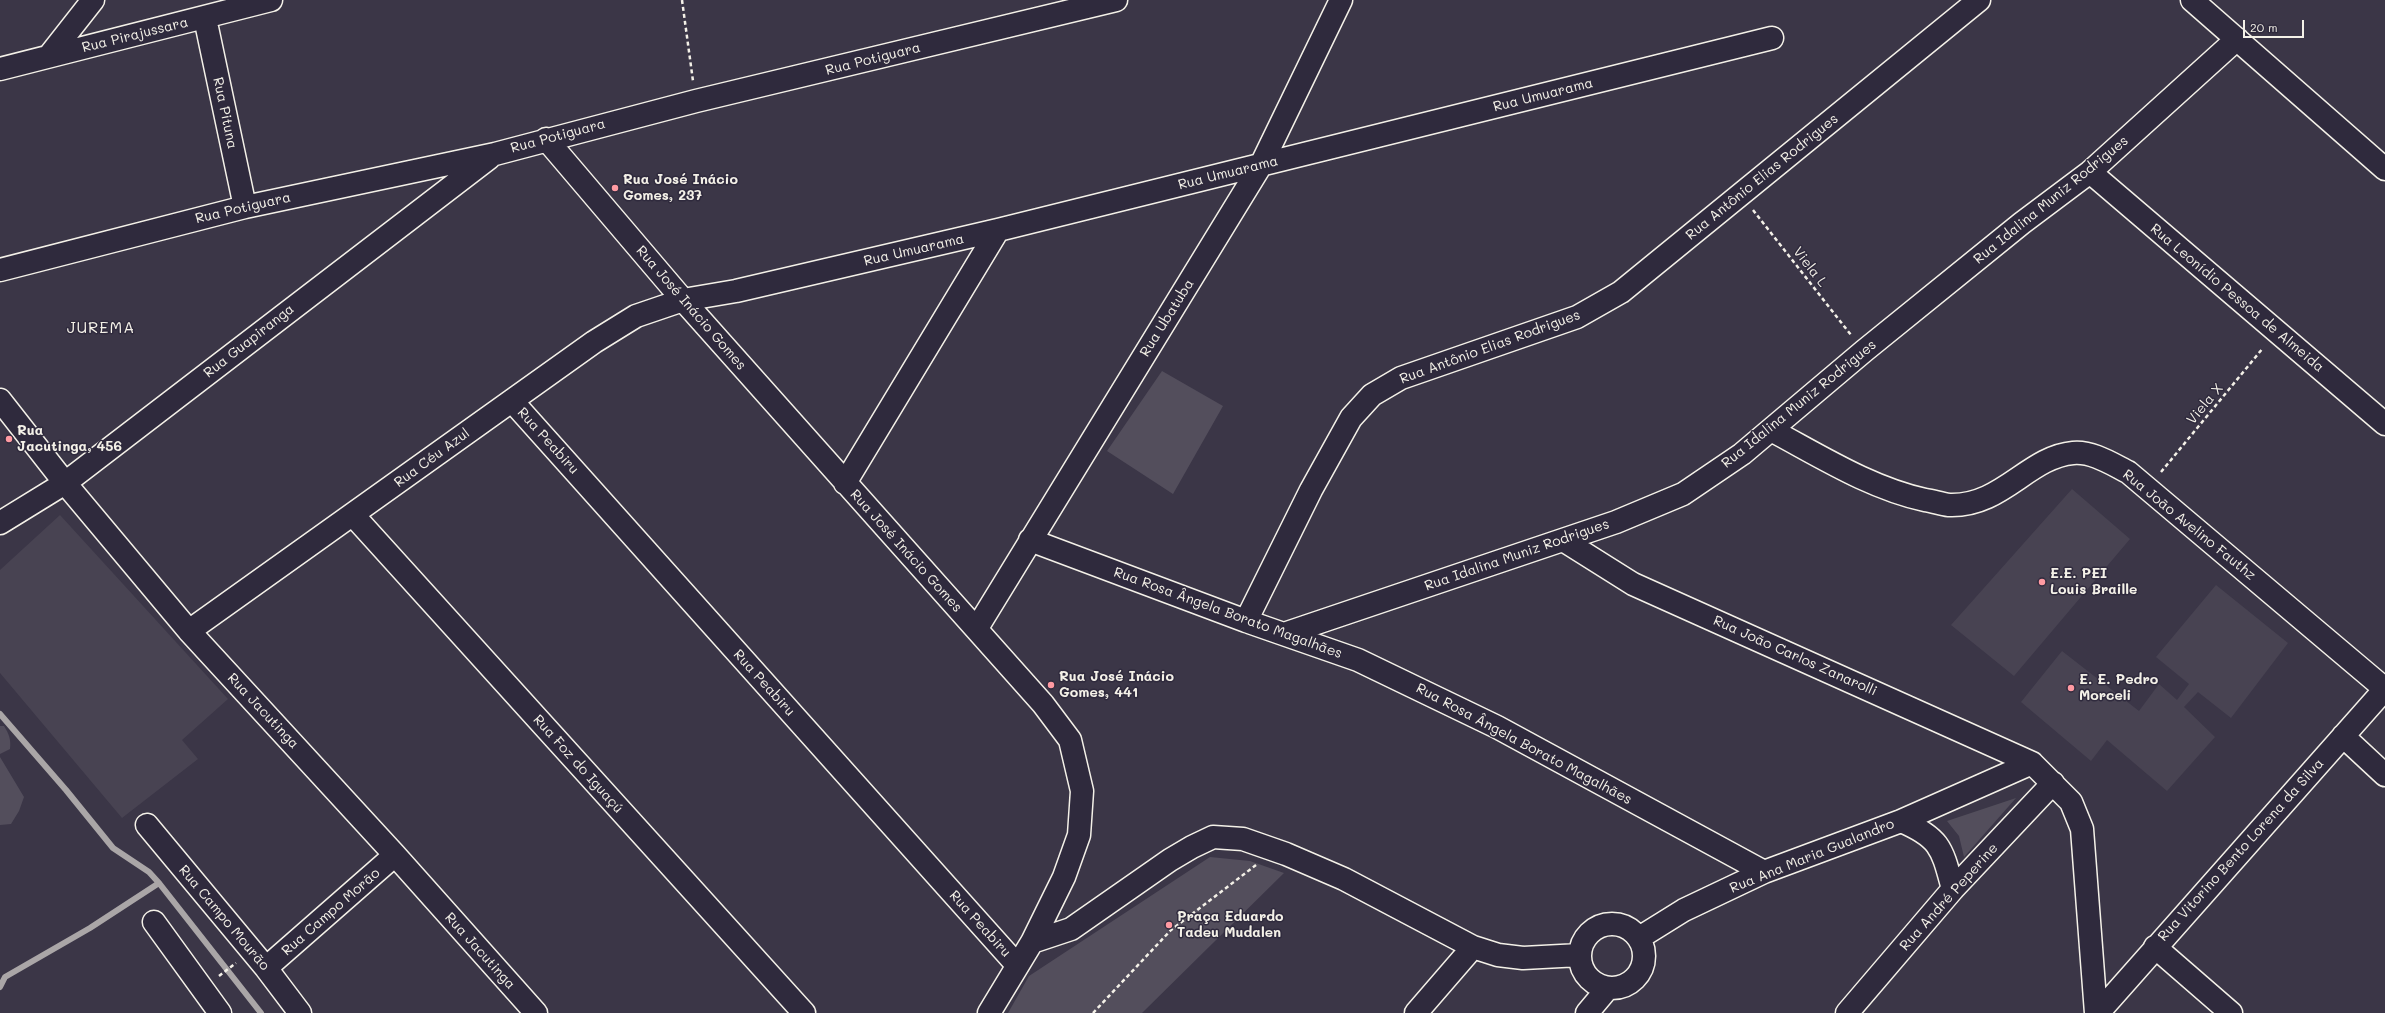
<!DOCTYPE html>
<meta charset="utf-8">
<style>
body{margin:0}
#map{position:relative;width:2385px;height:1013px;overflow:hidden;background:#3b3647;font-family:Mali,sans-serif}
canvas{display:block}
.scale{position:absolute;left:2243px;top:20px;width:61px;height:18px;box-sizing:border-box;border:2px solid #f4f1e8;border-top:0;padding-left:5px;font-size:12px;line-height:14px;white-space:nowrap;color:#f4f1e8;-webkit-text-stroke:3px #2f2a3d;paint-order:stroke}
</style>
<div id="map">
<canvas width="2385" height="1013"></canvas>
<div class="scale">20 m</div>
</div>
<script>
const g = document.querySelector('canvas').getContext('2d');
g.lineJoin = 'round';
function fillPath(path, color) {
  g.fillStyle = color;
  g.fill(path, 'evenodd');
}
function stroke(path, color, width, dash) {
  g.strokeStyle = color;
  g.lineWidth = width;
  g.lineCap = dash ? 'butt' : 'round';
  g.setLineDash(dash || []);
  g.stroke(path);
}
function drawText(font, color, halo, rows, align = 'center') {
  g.font = font + ' Mali,sans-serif';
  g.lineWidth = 3;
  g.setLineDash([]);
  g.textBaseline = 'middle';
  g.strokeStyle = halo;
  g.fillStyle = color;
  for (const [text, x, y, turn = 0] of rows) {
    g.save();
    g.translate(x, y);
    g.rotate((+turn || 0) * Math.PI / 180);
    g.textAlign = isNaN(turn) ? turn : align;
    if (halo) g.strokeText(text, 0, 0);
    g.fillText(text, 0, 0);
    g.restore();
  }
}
fillPath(new Path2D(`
 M2072,489L2130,539L2014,676L1951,625Z
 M60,515L228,699L182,740L198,759L122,818L0,673V570Z
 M2216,585L2288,643L2231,718L2198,692L2184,707L2215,737L2167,791L2107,740L2091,761L2021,702L2062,651L2139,711L2159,684L2177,700L2189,684L2156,657Z`), '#484352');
fillPath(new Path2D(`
 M1162,371L1223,406L1173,494L1107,451Z
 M0,726H4C9,734 11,739 10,749L0,754Z
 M0,757L24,797L19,811L11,824L0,825Z
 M2016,798L1964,857L1959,836L1947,821Z
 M1210,857L1250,861L1284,873L1142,1013H1008L1029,976Z`), '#534e5c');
stroke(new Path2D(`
 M0,714L66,790L113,848L149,872L159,883L261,1013
 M0,987L5,977L90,928L159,883`), '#aaa6a7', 6);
const minor = new Path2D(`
 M2192,0L2385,169
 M205,18L245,207
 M49,56L93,0
 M0,69L271,0
 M546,139L683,300L1043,704L1070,740L1082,791L1079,835L1064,877L1032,942L989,1013
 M2090,172L2385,424
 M0,270L245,207L495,154L696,101L1116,0
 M0,400L65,483L189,631L395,855L536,1013
 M512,401L1017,965
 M1771,430C1820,456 1870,488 1925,500C1933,501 1941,504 1949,505C2002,507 2028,457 2073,453C2092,451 2112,464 2128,472L2385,689
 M845,483L998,230
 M353,515L804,1013
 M0,523L65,483L489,158
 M1030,540L1246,621L1358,660L1497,727L1764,872
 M1563,540L1633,584L2032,763L2071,802L2082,829L2096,1013
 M1246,621L1311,490L1351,418L1372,395L1401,378L1577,317L1621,292L1979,0
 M977,628L1261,165L1341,0
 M189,631L594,342L636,316L683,300L736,291L998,230L1772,38
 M1284,634L1616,522L1683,494L1742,454L1864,351L2022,223L2090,172L2237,39
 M2343,736L2385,775
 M1901,821C1941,838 1942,849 1953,889
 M147,825L266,968L300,1013
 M154,922L220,1013
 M1580 956a32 32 0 1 1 64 0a32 32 0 1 1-64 0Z
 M1639,938L1684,910L1764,872L1901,821L2032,763
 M1032,942L1071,929L1170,860L1192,847L1213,837L1243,839L1286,854L1344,879L1473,947L1498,955L1523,958L1580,955
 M2155,947L2231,1013
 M266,968L395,855
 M1416,1013L1473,947
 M1587,1013L1608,988
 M1847,1013L1953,889L2053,783
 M2098,1013L2385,689`);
stroke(minor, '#f4f1e8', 25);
stroke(new Path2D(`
 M682,0L693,81
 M1753,210L1851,335
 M2161,472L2263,348
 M219,976L236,963
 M1093,1013L1171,930L1256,865`), '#f4f1e8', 2.5, [4, 3]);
stroke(minor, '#2f2a3d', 22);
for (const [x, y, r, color] of [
 [615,188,4,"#ff9aa2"],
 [9,439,4,"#ff9aa2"],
 [2042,582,4,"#ff9aa2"],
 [1051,685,4,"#ff9aa2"],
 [2071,688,4,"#ff9aa2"],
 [1169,925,4,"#ff9aa2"]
]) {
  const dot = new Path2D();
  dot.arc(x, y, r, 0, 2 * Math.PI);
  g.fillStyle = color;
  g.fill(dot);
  stroke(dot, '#2f2a3d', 1.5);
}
drawText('14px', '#f4f1e8', '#2f2a3d', [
 ["Rua Pirajussara",135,35,-14],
 ["Rua Potiguara",873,59,-14],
 ["Rua Umuarama",1543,95,-14],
 ["Rua Pituna",225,113,78],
 ["Rua Potiguara",558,136,-15],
 ["Rua Umuarama",1228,173,-14],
 ["Rua Antônio Elias Rodrigues",1762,177,-39],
 ["Rua Idalina Muniz Rodrigues",2051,200,-39],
 ["Rua Potiguara",243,208,-13],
 ["Rua Umuarama",914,250,-13],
 ["Viela L",1810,267,52],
 ["Rua Leonídio Pessoa de Almeida",2237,298,40],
 ["Rua José Inácio Gomes",691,308,49],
 ["Rua Ubatuba",1167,318,-58],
 ["Rua Guapiranga",249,341,-38],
 ["Rua Antônio Elias Rodrigues",1490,347,-20],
 ["Rua Idalina Muniz Rodrigues",1799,404,-39],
 ["Viela X",2205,404,-50],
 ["Rua Peabiru",548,441,48],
 ["Rua Céu Azul",432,458,-36],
 ["Rua João Avelino Fauthz",2189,525,39],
 ["Rua José Inácio Gomes",906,551,48],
 ["Rua Idalina Muniz Rodrigues",1517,555,-19],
 ["Rua Rosa Ângela Borato Magalhães",1228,613,20],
 ["Rua João Carlos Zanarolli",1795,656,24],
 ["Rua Peabiru",764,683,48],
 ["Rua Jacutinga",263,711,47],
 ["Rua Rosa Ângela Borato Magalhães",1524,744,28],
 ["Rua Foz do Iguaçú",578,764,48],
 ["Rua Vitorino Bento Lorena da Silva",2241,850,-48],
 ["Rua Ana Maria Gualandro",1812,856,-22],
 ["Rua André Peperine",1949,897,-48],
 ["Rua Campo Morão",331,912,-41],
 ["Rua Campo Mourão",224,918,50],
 ["Rua Peabiru",980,924,48],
 ["Rua Jacutinga",480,951,48]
]);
drawText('bold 14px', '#f4f1e8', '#2f2a3d', [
 ["Rua José Inácio",623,180],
 ["Gomes, 237",623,196],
 ["Rua",17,431],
 ["Jacutinga, 456",17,447],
 ["E.E. PEI",2050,574],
 ["Louis Braille",2050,590],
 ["Rua José Inácio",1059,677],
 ["Gomes, 441",1059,693],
 ["E. E. Pedro",2079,680],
 ["Morceli",2079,696],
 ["Praça Eduardo",1177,917],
 ["Tadeu Mudalen",1177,933]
], 'left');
g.letterSpacing = '1px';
drawText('16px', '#f4f1e8', '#2f2a3d', [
 ["JUREMA",101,328]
]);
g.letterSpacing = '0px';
</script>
